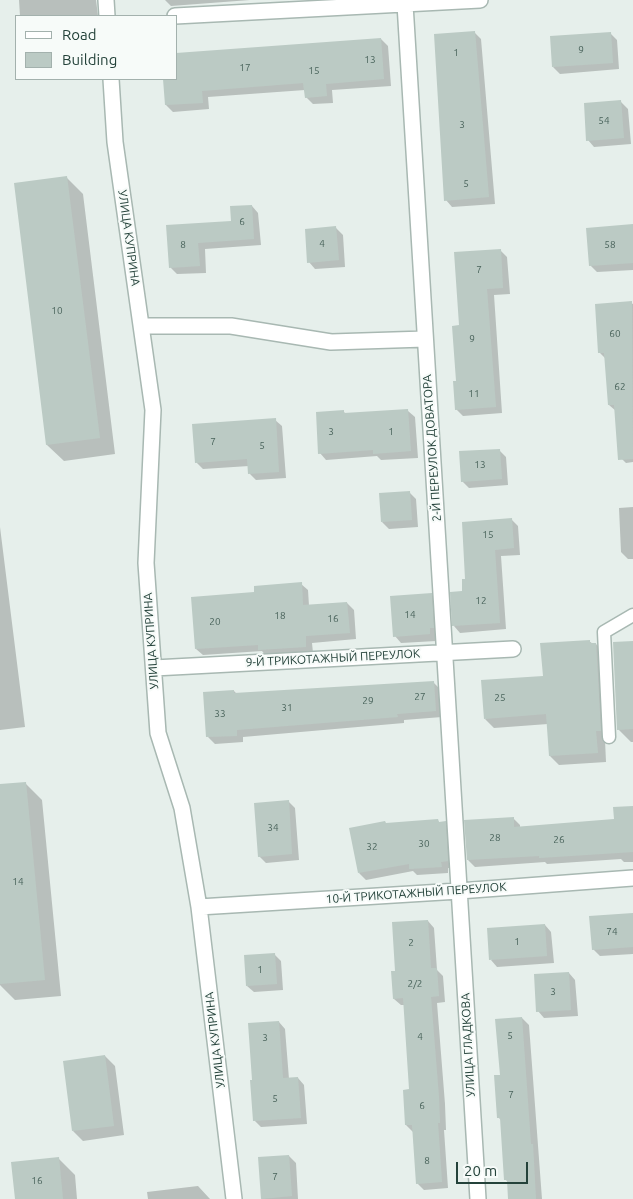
<!DOCTYPE html>
<meta charset="utf-8">
<style>
body{margin:0}
#map{position:relative;width:633px;height:1199px;overflow:hidden;background:#e6efeb;font-family:Ubuntu,sans-serif}
canvas{display:block}
.legend{position:absolute;left:15px;top:15px;width:162px;height:65px;box-sizing:border-box;background:#f7fbf9;border:1px solid #a3b1ad;margin:0;padding:6px 9px;list-style:none;font-size:15px;color:#24423a}
.legend li{display:flex;align-items:center;gap:10px;height:25px}
.legend b{width:25px;border:1px solid #a3b1ad}
.scale{position:absolute;left:456px;top:1162px;width:72px;height:22px;box-sizing:border-box;border:2px solid #24423a;border-top:0;padding-left:6px;font-size:15px;line-height:18px;white-space:nowrap;color:#24423a;-webkit-text-stroke:4px #f7fbf9;paint-order:stroke}
</style>
<div id="map">
<canvas width="633" height="1199"></canvas>
<ul class="legend">
<li><b style="height:6px;background:#fff"></b>Road</li>
<li><b style="height:14px;background:#bbcac4"></b>Building</li>
</ul>
<div class="scale">20 m</div>
</div>
<script>
const g = document.querySelector('canvas').getContext('2d');
g.lineJoin = 'round';
function fillPath(path, color) {
  g.fillStyle = color;
  g.fill(path, 'evenodd');
}
function stroke(path, color, width, dash) {
  g.strokeStyle = color;
  g.lineWidth = width;
  g.lineCap = dash ? 'butt' : 'round';
  g.setLineDash(dash || []);
  g.stroke(path);
}
function drawText(font, color, halo, rows, align = 'center') {
  g.font = font + ' Ubuntu,sans-serif';
  g.lineWidth = 4;
  g.setLineDash([]);
  g.textBaseline = 'middle';
  g.strokeStyle = halo;
  g.fillStyle = color;
  for (const [text, x, y, turn = 0] of rows) {
    g.save();
    g.translate(x, y);
    g.rotate((+turn || 0) * Math.PI / 180);
    g.textAlign = isNaN(turn) ? turn : align;
    if (halo) g.strokeText(text, 0, 0);
    g.fillText(text, 0, 0);
    g.restore();
  }
}
fillPath(new Path2D(`
 M19,0H96L98,16H20Z
 M165,0H250L171,6Z
 M474,32L481,39L495,204L452,207L446,200Z
 M610,33L617,40L619,69L560,74L553,67Z
 M381,39L388,46L391,86L332,90L333,103L313,104L306,97L305,90L208,97L209,109L173,112L166,105L164,79H176Z
 M621,102L628,109L631,144L594,147L588,140Z
 M67,178L83,194L115,454L64,461L47,445Z
 M252,206L258,213L261,245L205,249L206,273L177,274L171,268L168,226L232,222Z
 M633,226V270L597,272L590,265Z
 M336,228L343,235L345,267L315,269L309,262Z
 M500,250L507,257L510,294L494,295L502,413L463,416L456,409L460,326Z
 M631,303L633,304V462L626,463L619,456L616,411L609,405L606,359L600,353Z
 M408,411L415,417L418,458L381,460L377,456L326,460L320,453L344,412L347,415Z
 M275,420L282,426L286,478L256,480L250,474L249,466L203,469L196,462Z
 M499,450L506,457L508,485L469,488L462,481Z
 M409,492L416,499L418,527L389,529L382,522Z
 M633,507V559H628L621,552L619,508Z
 M511,519L518,526L520,555L501,556L506,629L460,633L454,626L467,580Z
 M0,527L25,727L0,730Z
 M301,584L308,590L309,606L347,603L354,610L356,639L312,643L313,653L266,656L262,651L203,655L196,649L256,593Z
 M431,594L438,601L440,634H436V641L401,643L395,636Z
 M589,641L593,644H596L605,654V740L606,762L559,765L550,756L548,724L494,728L485,719L544,677Z
 M633,642V742H631L618,729Z
 M433,682L440,689L442,717L404,720V723L243,737V742L215,744L208,737L234,691L237,694Z
 M25,783L42,800L61,996L15,1000L0,985V786Z
 M288,801L295,808L299,860L266,863L259,856Z
 M633,807V862H624L621,859L547,864L545,862L475,867L468,860L513,818L520,825V828L615,820Z
 M438,821L440,823H445L452,830L454,868H448V873L417,875L413,871L366,880L359,873L386,824Z
 M633,915V954L600,956L593,949Z
 M428,921L434,928L437,970L443,976L445,1002L437,1003L445,1104L446,1130H444L448,1188L424,1190L417,1183L413,1132L406,1125L411,1090L404,1005H401L394,999L397,972Z
 M545,925L551,932L554,963L497,967L491,960Z
 M274,954L281,961L283,990L254,992L247,986Z
 M569,973L575,980L578,1016L544,1018L538,1011Z
 M522,1018L529,1025L542,1199H509L508,1182L505,1179L501,1120L498,1117L501,1076Z
 M279,1022L285,1029L289,1079L298,1078L304,1085L307,1124L261,1127L254,1120V1081Z
 M105,1056L115,1066L124,1135L83,1141L73,1131Z
 M289,1156L296,1163L298,1199H262L259,1159Z
 M58,1158L75,1175L77,1199H16Z
 M198,1186L210,1199H148L147,1192Z`), '#0003');
fillPath(new Path2D(`
 M475,31L489,197L444,201L434,34Z
 M611,32L613,63L552,67L550,36Z
 M381,38L384,79L326,84L327,96L305,98L303,83L202,91L203,103L165,105L163,79H176V53Z
 M621,100L624,138L586,141L584,103Z
 M67,176L100,438L46,445L14,183Z
 M252,205L254,239L198,243L200,266L169,268L166,225L231,221L230,206Z
 M633,224V263L589,266L586,228Z
 M336,226L339,260L307,263L305,229Z
 M501,249L503,288L487,289L496,407L455,410L453,381H456L452,326L459,325L454,252Z
 M632,301L633,459L618,460L614,405H608L604,353H598L595,304Z
 M408,409L411,451L373,454V450L318,454L316,412L344,410V413Z
 M276,418L279,472L248,474L247,459L195,463L192,424Z
 M500,449L502,479L461,482L459,451Z
 M410,491L412,520L381,522L379,493Z
 M512,518L514,548L495,550L500,623L452,626L450,592L462,591V579H465L462,522Z
 M302,582L303,605L347,602L350,633L306,636V647L258,650V645L195,649L191,597L254,592V586Z
 M432,593L434,628H430V634L393,637L390,596Z
 M590,640V643H596L601,731H596L598,753L549,756L546,714L484,719L481,680L543,676L540,643Z
 M633,641V729L617,730L613,642Z
 M434,681L436,711L397,714L398,717L237,730V736L206,737L203,692L234,690V693Z
 M26,782L45,980L0,984V784Z
 M289,800L292,854L258,857L254,803Z
 M633,806V852L539,858V856L467,860L464,820L514,817V827L614,819L613,807Z
 M438,819L439,822L446,821L448,861L441,862L442,867L409,869V864L358,873L349,828L385,821L386,823Z
 M633,913V947L592,950L589,916Z
 M428,920L431,968H437L439,996L431,997L439,1097L440,1123H438L442,1182L416,1184L412,1125H405L403,1090L409,1089L403,998L393,999L391,971H395L392,922Z
 M545,924L547,956L489,960L487,928Z
 M275,953L277,984L246,986L244,955Z
 M569,972L571,1010L536,1012L534,974Z
 M522,1017L531,1144H533L536,1199H508L507,1180H504L500,1118H497L494,1075H500L495,1019Z
 M279,1021L283,1078L298,1077L301,1118L253,1121L250,1080H252L248,1023Z
 M105,1055L114,1126L72,1131L63,1061Z
 M289,1155L292,1196L261,1199L258,1157Z
 M59,1157L63,1199H15L11,1162Z`), '#bbcac4');
const lane = new Path2D(`
 M609,737L604,632L633,615`);
const street = new Path2D(`
 M106,0L107,16
 M405,4L478,1199
 M175,16L480,0
 M111,79L115,142L153,410L146,563L158,733L182,808L199,907L234,1199
 M141,326H231L331,342L425,339
 M154,668L513,649
 M199,907L459,891L633,878`);
stroke(lane, '#a8b8b2', 15);
stroke(street, '#a8b8b2', 18);
stroke(lane, '#fff', 12);
stroke(street, '#fff', 15);
drawText('10px', '#4a645c', null, [
 ["9",581,50],
 ["1",456,53],
 ["13",370,60],
 ["17",245,68],
 ["15",314,71],
 ["54",604,121],
 ["3",462,125],
 ["5",466,184],
 ["6",242,222],
 ["4",322,244],
 ["8",183,245],
 ["58",610,245],
 ["7",479,270],
 ["10",57,311],
 ["60",615,334],
 ["9",472,339],
 ["62",620,387],
 ["11",474,394],
 ["3",331,432],
 ["1",391,432],
 ["7",213,442],
 ["5",262,446],
 ["13",480,465],
 ["15",488,535],
 ["12",481,601],
 ["14",410,615],
 ["18",280,616],
 ["16",333,619],
 ["20",215,622],
 ["27",420,697],
 ["25",500,698],
 ["29",368,701],
 ["31",287,708],
 ["33",220,714],
 ["34",273,828],
 ["28",495,838],
 ["26",559,840],
 ["30",424,844],
 ["32",372,847],
 ["14",18,882],
 ["74",612,932],
 ["1",517,942],
 ["2",411,943],
 ["1",260,970],
 ["2/2",415,984],
 ["3",553,992],
 ["5",510,1036],
 ["4",420,1037],
 ["3",265,1038],
 ["7",511,1095],
 ["5",275,1099],
 ["6",422,1106],
 ["8",427,1161],
 ["7",275,1177],
 ["16",37,1181]
]);
drawText('12px', '#24423a', '#f7fbf9', [
 ["УЛИЦА КУПРИНА",129,238,82],
 ["2-Й ПЕРЕУЛОК ДОВАТОРА",432,448,-94],
 ["УЛИЦА КУПРИНА",151,641,-94],
 ["9-Й ТРИКОТАЖНЫЙ ПЕРЕУЛОК",333,658,-3],
 ["10-Й ТРИКОТАЖНЫЙ ПЕРЕУЛОК",416,893,-4],
 ["УЛИЦА КУПРИНА",215,1040,-97],
 ["УЛИЦА ГЛАДКОВА",468,1045,-93]
]);
</script>
